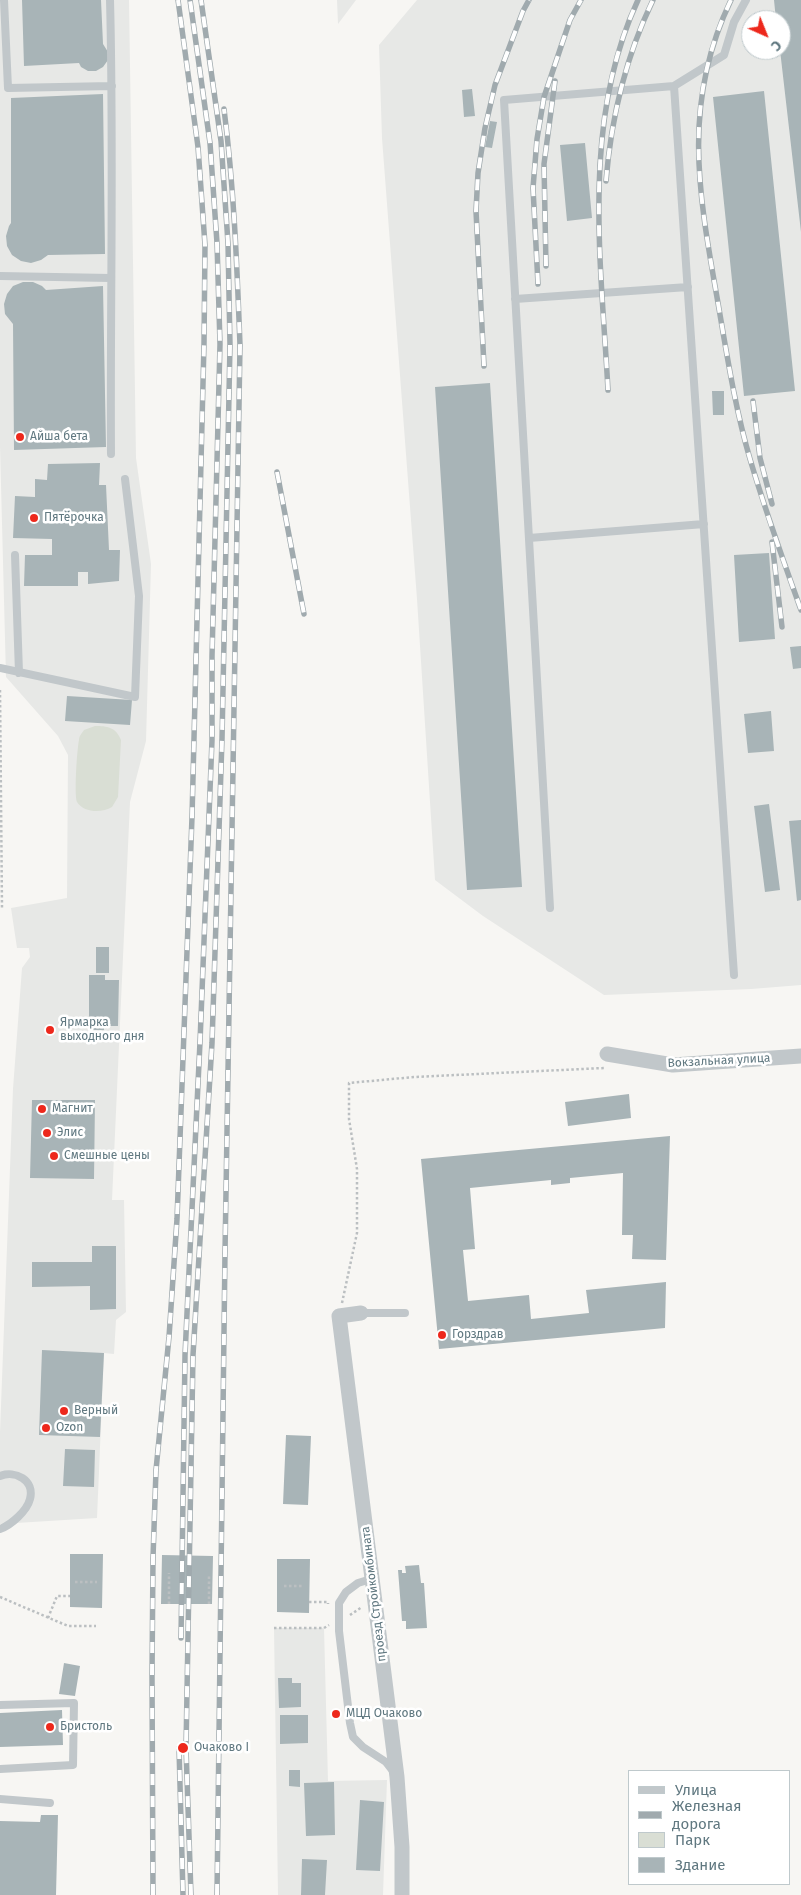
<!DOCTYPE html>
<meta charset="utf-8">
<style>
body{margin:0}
#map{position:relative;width:801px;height:1895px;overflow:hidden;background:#f7f6f3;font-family:"Fira Sans",sans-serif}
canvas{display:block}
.legend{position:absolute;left:628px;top:1770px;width:162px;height:115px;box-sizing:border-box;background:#fff;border:1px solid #bfc9cc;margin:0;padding:6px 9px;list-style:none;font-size:15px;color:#607880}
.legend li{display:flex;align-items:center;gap:10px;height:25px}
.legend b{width:25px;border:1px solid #bfc9cc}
.north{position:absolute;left:741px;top:10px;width:50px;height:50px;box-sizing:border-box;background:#fff;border:1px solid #bfc9cc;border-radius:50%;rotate:136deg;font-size:14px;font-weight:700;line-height:20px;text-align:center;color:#607880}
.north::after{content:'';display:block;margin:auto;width:18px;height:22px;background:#ed281c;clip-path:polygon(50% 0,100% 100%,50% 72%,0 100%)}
</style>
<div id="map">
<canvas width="801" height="1895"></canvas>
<ul class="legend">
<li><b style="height:6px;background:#c1c7ca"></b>Улица</li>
<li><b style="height:6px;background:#a0aaae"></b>Железная дорога</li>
<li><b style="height:14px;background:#d9ded4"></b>Парк</li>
<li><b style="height:14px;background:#a8b4b7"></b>Здание</li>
</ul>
<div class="north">С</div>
</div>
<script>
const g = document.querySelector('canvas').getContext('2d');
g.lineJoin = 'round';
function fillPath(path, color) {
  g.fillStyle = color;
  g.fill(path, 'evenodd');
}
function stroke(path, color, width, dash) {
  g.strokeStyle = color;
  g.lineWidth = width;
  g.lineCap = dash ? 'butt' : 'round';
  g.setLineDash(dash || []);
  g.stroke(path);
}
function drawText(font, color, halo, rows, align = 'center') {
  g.font = font + ' "Fira Sans",sans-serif';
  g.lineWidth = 5;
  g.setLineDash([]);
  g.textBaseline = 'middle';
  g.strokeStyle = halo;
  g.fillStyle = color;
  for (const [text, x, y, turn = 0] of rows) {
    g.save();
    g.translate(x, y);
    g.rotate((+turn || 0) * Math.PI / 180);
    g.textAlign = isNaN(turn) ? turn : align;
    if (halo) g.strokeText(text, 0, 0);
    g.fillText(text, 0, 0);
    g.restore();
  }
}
fillPath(new Path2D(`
 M0,0H129L136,458L151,564L146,741L130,802L112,1200H124L126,1312L116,1320L114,1354L104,1353L97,1518L0,1524V1432L13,1089L22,968L30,957L29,948H17L11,908L67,898L68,755L58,736L6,677L0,446Z
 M337,0H356L338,24Z
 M417,0H801V985L751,989L604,995L483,916L435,880L417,599L382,138L379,45ZM751,20H781V50H751Z
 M274,1628H324L328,1781L387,1780L383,1895H278Z`), '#e7e8e6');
fillPath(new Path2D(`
 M95,726C107,726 116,727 121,740L118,797L112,807C102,813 84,813 77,802C74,795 77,749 79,740C79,736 82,733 84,730Z`), '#d9ded4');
fillPath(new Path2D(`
 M22,0H101L103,44L108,52V60L103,67L96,71H88L81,67L79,63L24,66Z
 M774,0H801V232L780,50H781V20H776Z
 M472,89L475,116L464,117L462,90Z
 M764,91L795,391L744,396L713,97Z
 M103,94L105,254L48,255L41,260L31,263L21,261L12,255L7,246L6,236L9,226L11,223V98Z
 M490,121L497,122L492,148L485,147Z
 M585,143L592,218L567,221L560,145Z
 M23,282H33L42,286L46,290L103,286L106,447L14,450L13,324L5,314L4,304L7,294L13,286Z
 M490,383L522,887L467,890L435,387Z
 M712,391H724V415H713Z
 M100,463L99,485H106L109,550H120L119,581L88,584V572H78V586H24L25,555H52V539L13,538L15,496L35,497V479L47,480L48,464Z
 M769,553L775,639L739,642L734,555Z
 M801,646V668L793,669L790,647Z
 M67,696L132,700L130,725L65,721Z
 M771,711L774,751L748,753L744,714Z
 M769,804L780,890L765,892L754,806Z
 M801,820V900L797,901L789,821Z
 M96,947H109V973H96Z
 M89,975H105V980H119L118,1026H104V1030H89Z
 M629,1094L631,1118L568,1126L565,1102Z
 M32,1100H95L94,1179L30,1178Z
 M670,1136L666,1260L632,1259L633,1235H622L623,1173L570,1178V1183L551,1185V1180L470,1188L475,1249L463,1250L468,1301L529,1295L531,1319L589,1313L586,1290L666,1282L665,1328L439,1349L421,1159Z
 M92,1246H116V1309L90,1310V1286L32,1287V1262H92Z
 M42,1350L104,1353L100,1437L39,1435Z
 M286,1435L311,1436L308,1505L283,1504Z
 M65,1449L95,1450L94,1487L63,1486Z
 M70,1554H103L102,1608L70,1607Z
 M162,1555L213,1556L212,1604H161Z
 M277,1559H310L309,1613L277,1612Z
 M419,1565L421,1583H424L427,1628L406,1629V1621H402L398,1570H402V1573H406L405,1566Z
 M64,1663L80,1666L75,1696L59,1694Z
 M278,1678H292V1683H301V1707L279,1708Z
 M62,1710L63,1745L0,1747V1713Z
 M280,1715H308V1743L280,1744Z
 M289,1770H300V1787L289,1786Z
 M334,1782L335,1835L306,1836L304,1783Z
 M360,1800L384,1802L380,1871L356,1870Z
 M41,1815H58L56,1895H0V1821L40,1822Z
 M302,1859L327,1860L325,1895H301Z`), '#a8b4b7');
stroke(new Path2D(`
 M0,690L2,908
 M342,1303L357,1233V1169L349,1119V1083L414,1077L604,1068
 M75,1582H97
 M284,1586H304
 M0,1597L68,1626H96
 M309,1602H328V1604
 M169,1604V1573
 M209,1604V1574
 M350,1615L362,1607
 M48,1618L57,1596H70
 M274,1628H324L329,1625`), '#bbbfc1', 2.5, [2.5, 2.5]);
stroke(new Path2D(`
 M4,0L8,88L112,86
 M110,0C114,151 110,303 111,454
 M674,86L734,975
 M0,276L110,278
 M515,299L688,287
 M529,538L704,524
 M15,555L19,673
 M0,668L135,697L139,596L125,479
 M550,908L504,100L674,86L724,55L734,22L746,0
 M361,1313H405
 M0,1476C15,1470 35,1480 30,1499C27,1511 11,1525 0,1529
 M371,1579L358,1583L346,1592L339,1603V1631L350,1723L353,1737L363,1747L386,1762L393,1771
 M0,1705L74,1703L73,1765L0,1769
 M0,1799L50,1803`), '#c1c7ca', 8);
stroke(new Path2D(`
 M607,1054L673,1065L801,1056
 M361,1313L339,1316L397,1777L402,1847V1895`), '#c1c7ca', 15);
const rail = new Path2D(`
 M731,0C681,104 699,195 718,303C727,355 735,408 750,459C765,510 783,560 801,610
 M606,181C611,119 626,56 653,0
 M546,266L544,164L555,81
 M538,284L533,188L537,139L544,97L570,20L581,0
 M484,366L476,211L478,173L485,128L495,85L523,11L529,0
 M608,390C601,260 581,122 638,0
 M753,401L760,458L772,504
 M277,472L304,614
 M772,542L782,627
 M181,1638L185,1355L200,1042L212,740V656L220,344L217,243L210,143L190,0
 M179,1748L183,1895
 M153,1895L152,1676L153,1558L156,1470L169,1337L177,1219L192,817L204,344L205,245L198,147L178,0
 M191,1895L186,1748L193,1355L212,1043L222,739L230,345L228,243L221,141L201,0
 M217,1895L225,1252L240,345C237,266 234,187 224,109`);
stroke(rail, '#a0aaae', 5.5);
stroke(rail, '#fff', 4, [11]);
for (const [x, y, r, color] of [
 [20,437,5,"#ed281c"],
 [34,518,5,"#ed281c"],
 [50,1030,5,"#ed281c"],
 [42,1109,5,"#ed281c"],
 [47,1133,5,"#ed281c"],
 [54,1156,5,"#ed281c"],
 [442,1335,5,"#ed281c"],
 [64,1411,5,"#ed281c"],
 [46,1428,5,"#ed281c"],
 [336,1714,5,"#ed281c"],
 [50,1727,5,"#ed281c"],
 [183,1748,6,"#ed281c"]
]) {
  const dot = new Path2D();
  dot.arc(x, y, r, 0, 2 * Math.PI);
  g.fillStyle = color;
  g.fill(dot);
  stroke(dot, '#fff', 2);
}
drawText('12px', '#607880', '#fff', [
 ["Айша бета",30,437],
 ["Пятёрочка",44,518],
 ["Ярмарка",60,1023],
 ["выходного дня",60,1037],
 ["Магнит",52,1109],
 ["Элис",57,1133],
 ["Смешные цены",64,1156],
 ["Горздрав",452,1335],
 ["Верный",74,1411],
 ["Ozon",56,1428],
 ["МЦД Очаково",346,1714],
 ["Бристоль",60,1727],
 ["Очаково I",194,1748]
], 'left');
drawText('12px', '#607880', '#fff', [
 ["Вокзальная улица",719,1061,-3],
 ["проезд Стройкомбината",374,1594,-97]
]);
</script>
